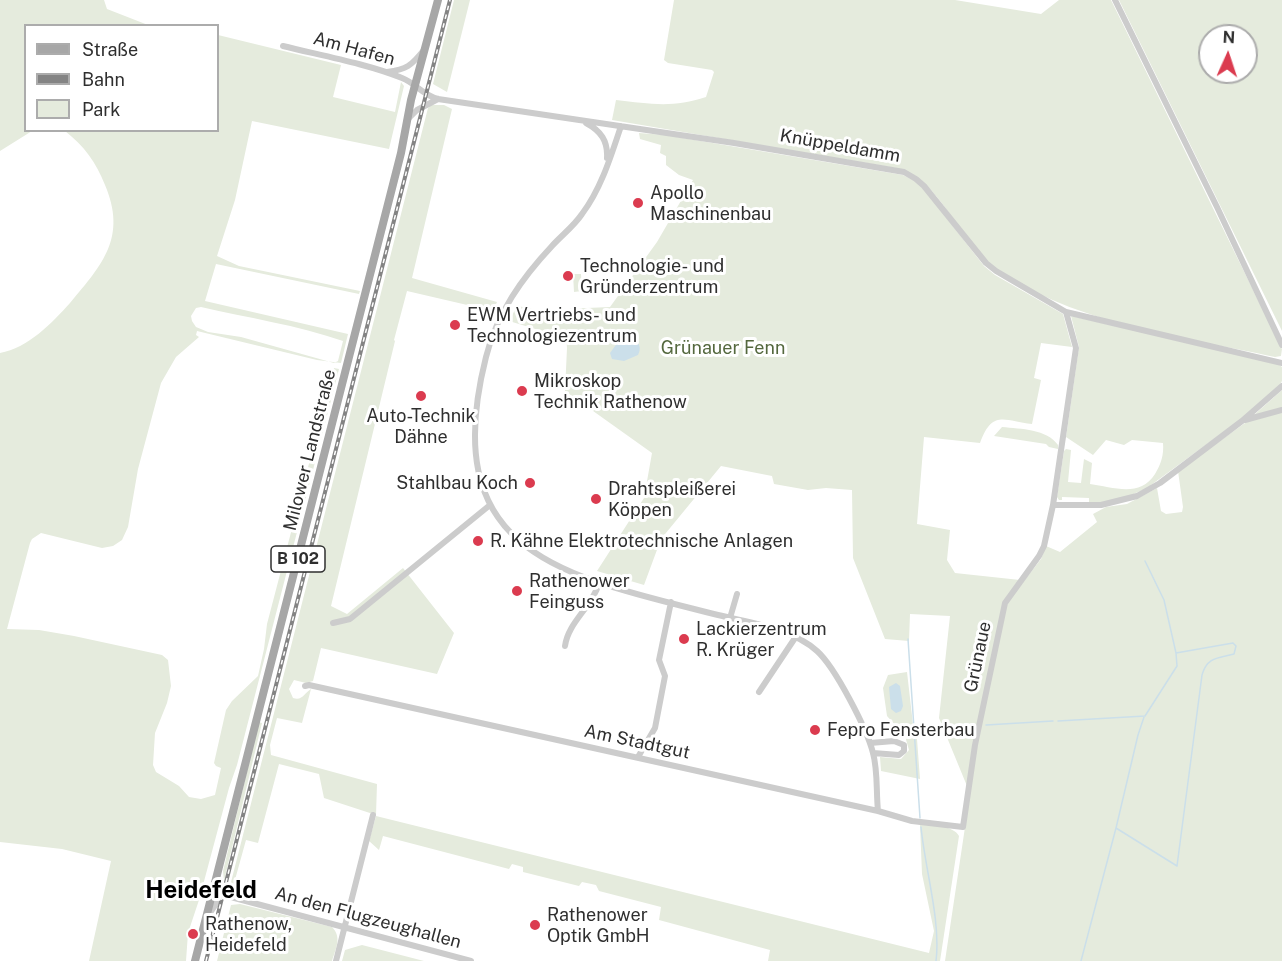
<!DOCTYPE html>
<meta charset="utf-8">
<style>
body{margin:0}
#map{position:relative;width:1282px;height:961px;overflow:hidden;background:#fff;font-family:"Public Sans",sans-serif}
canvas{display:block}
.legend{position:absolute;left:24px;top:24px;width:195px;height:108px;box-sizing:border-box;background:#fff;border:2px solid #acacac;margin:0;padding:8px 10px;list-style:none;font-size:18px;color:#2f2f2f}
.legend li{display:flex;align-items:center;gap:12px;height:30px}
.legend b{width:30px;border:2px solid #acacac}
.north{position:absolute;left:1198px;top:24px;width:60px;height:60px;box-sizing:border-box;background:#fff;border:2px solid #acacac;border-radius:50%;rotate:3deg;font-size:16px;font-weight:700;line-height:24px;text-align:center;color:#2f2f2f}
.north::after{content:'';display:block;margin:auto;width:21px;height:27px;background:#db3b4f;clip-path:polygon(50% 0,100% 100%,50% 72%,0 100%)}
</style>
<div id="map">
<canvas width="1282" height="961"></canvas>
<ul class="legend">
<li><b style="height:8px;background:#a7a7a7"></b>Straße</li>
<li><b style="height:8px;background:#848484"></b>Bahn</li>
<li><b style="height:16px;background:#e5ebdd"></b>Park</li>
</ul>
<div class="north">N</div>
</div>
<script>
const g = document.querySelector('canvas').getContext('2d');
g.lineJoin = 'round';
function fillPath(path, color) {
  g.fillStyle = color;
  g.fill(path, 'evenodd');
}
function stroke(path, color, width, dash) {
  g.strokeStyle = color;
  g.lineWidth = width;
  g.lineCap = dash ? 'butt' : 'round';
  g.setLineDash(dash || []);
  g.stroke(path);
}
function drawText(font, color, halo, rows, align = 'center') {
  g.font = font + ' "Public Sans",sans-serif';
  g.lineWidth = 6;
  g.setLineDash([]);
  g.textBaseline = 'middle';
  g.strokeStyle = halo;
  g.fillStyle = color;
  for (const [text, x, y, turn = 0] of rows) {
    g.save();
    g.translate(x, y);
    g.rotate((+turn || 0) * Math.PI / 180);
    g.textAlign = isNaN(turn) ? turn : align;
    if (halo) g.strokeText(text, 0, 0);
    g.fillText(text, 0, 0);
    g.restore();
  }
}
fillPath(new Path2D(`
 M0,0H104L107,9L148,25L26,26V130L32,131L0,151Z
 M454,0H470L447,92L433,84Z
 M674,0H955L1041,14L1059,0H1111L1282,349L1281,356L1275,357C1184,337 1075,324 998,270C969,250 952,211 927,186C919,178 906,173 896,168L612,120L616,100C650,104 674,108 706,97L714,72L712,70L668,63L664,60Z
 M1119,0H1282V331ZM1210,36H1246V72H1210Z
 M218,35L341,65L333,97L395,112L401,82L404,86L389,149L252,121L235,200L217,256L239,266L360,291L359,294L216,264L205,301L348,334L341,363L317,360L197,331L196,335L199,337L176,357L161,383L138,469L128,527L122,540L113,546L102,548L41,533L32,539L30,543L7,629L39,630L74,636L162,655L168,660L171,686L167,703L155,733L153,765L156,772L179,786L189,797L201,799L215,795L221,768L216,766L214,763L226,710L232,701L258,676L264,649L267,624L334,368L339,369L237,765L229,788L199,900L188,933L186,961H89L111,861L62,849L0,842V353C28,348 52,323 70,303C103,264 127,237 105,185C96,162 84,146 65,131L218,130ZM201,307C248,318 297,325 343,341L338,361L334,363L241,337L208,332L196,327L192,321L191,316L196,308Z
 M431,105H444L452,109L412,278L497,302L493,311L407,291L394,340L395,341L331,606L347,614L403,568L454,633L437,674L321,648L313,681L306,683L294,680L289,689L293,698C303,701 304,693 311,689L302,723L277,718L270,745L271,755L377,784L376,815L324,798L319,774L279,764L258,843L246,840L233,887L230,886L428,108Z
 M639,133L665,135L903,175L915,181L923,188L984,266L995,275L1063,314L1072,347L1041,343L1034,378L1041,380L1032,424C1003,420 992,410 980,443L924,437L917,524L950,530L947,560L955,573L1020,580L1004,602L967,786L939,718L950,616L910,614L909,641L885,639L853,558L852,490L826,488L808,490L774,484L772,476L721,466L661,539L644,585L597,571L644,498L652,453L565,391L567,348L566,336L555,335L509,321L517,306L540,310L610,307L657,242L693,180L679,175L666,165V156L660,153L661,145L640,139Z
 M573,274H581L582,291L574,292Z
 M1071,316L1277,363L1282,367V381L1278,388L1241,419L1147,488L1127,497L1103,502H1089V498L1062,497V500H1059L1057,497L1064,451L1066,449L1071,450L1068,482L1081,483L1084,459L1092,463L1090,484C1113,487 1140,498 1155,474C1161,464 1164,455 1163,443L1132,440L1124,445L1106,440L1093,455L1066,437L1079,347Z
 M1282,390V961H945L977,747L1007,603L1041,559L1046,546L1060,552L1097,522L1093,514L1106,507L1127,504L1157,488L1161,511L1166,514L1182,512L1183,507L1178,471L1245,423Z
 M1002,427C1021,429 1047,429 1058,445V449L1049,447L1046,444L994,436Z
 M907,672L914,733L917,739L920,779L881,771L880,757L901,759L909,750L905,736L887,716L883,688L888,675Z
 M259,722L262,723L224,881L223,871Z
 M376,816L929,953L934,931L922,874L920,825C931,825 953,825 959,836L940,961H768L770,950L659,920L661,907L599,891L596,885L582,882L579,886L523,872V867L512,864L509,869L383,836L379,850L369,841Z
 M240,904L332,927C342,937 336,948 332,961H217L231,905Z
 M362,945L424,961H342L345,950Z`), '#e5ebdd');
fillPath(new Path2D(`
 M627,338C637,338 643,346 638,355L624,361L612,359L610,353L618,342Z
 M896,683L900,686L903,706L901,711L896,713L891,709L889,687Z`), '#cbdfea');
stroke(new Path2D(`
 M908,639L920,818
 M1058,721L1145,716L1177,666L1176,653L1164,600L1145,561
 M986,725L1053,721
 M917,727L973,725
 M921,827C925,869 941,921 936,961
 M1116,828L1138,735L1144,717
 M1081,961L1116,828L1177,866L1202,675C1207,657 1218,658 1234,654L1236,646L1233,643L1176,653`), '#cbdfea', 1.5);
stroke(new Path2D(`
 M1115,0L1217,207L1282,345
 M283,46C319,55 368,64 402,78C417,84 421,94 438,99L734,143L904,172L916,179L924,186L986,263L996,271L1066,312L1282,363
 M387,72C407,69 411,66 423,51
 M407,120L417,110L438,99
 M586,123C601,131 608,141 607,158
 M621,126C611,156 601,189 582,214C574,226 562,235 552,246C522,278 497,313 486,357C436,555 563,576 718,615C750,623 792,628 817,651C835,667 867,729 873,753C878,771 876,792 878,811
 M1245,420L1282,410
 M1053,505H1101L1137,496L1160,483L1242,421L1282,386
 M730,618L737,594
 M333,623L350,619L490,505
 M565,646C568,622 593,606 599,583
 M305,686L309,685L878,811L912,821L963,827L975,745L1005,603L1039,556L1044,546L1053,505L1076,348L1066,312
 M759,692L795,638
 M870,743L894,741L904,745V751L899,755L873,753
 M638,757L655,728L665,676L659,660L671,602
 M212,892L471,961
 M207,917L223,894
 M336,961L373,815`), '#ccc', 6);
stroke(new Path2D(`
 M195,961L401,153L411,100L438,0`), '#a7a7a7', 8);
const rail = new Path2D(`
 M206,961L450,0`);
stroke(rail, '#848484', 4);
stroke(rail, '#fff', 1.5, [4.5]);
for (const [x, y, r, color] of [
 [638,203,6,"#db3b4f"],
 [568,276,6,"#db3b4f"],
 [455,325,6,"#db3b4f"],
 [522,391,6,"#db3b4f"],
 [421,396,6,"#db3b4f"],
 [530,483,6,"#db3b4f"],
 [596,499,6,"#db3b4f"],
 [478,541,6,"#db3b4f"],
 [517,591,6,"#db3b4f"],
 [684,639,6,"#db3b4f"],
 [815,730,6,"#db3b4f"],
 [535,925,6,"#db3b4f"],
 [193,934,6,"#db3b4f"]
]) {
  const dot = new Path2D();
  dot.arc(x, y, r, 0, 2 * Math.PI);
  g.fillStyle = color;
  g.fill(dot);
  stroke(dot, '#fff', 2);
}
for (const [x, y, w] of [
 [298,559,54]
]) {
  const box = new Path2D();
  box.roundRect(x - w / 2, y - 13, w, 26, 4.5);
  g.fillStyle = '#fff';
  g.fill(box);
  stroke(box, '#2f2f2f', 1.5);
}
drawText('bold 16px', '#2f2f2f', null, [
 ["B 102",298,559]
]);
drawText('18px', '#2f2f2f', '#fff', [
 ["Am Hafen",354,49,15],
 ["Knüppeldamm",840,146,10],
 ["Milower Landstraße",310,450,-76],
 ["Grünaue",978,657,-78],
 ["Am Stadtgut",637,742,12],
 ["An den Flugzeughallen",368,918,15]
]);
drawText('18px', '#2f2f2f', '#fff', [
 ["Apollo",650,193],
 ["Maschinenbau",650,214],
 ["Technologie- und",580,266],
 ["Gründerzentrum",580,287],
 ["EWM Vertriebs- und",467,315],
 ["Technologiezentrum",467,336],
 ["Mikroskop",534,381],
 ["Technik Rathenow",534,402],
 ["Auto-Technik",421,416,"center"],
 ["Dähne",421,437,"center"],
 ["Stahlbau Koch",518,483,"right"],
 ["Drahtspleißerei",608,489],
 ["Köppen",608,510],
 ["R. Kähne Elektrotechnische Anlagen",490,541],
 ["Rathenower",529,581],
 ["Feinguss",529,602],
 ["Lackierzentrum",696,629],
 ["R. Krüger",696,650],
 ["Fepro Fensterbau",827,730],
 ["Rathenower",547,915],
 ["Optik GmbH",547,936],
 ["Rathenow,",205,924],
 ["Heidefeld",205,945]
], 'left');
drawText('18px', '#54683e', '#fff', [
 ["Grünauer Fenn",723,348]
]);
drawText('bold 24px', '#000', '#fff', [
 ["Heidefeld",201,891]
]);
</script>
